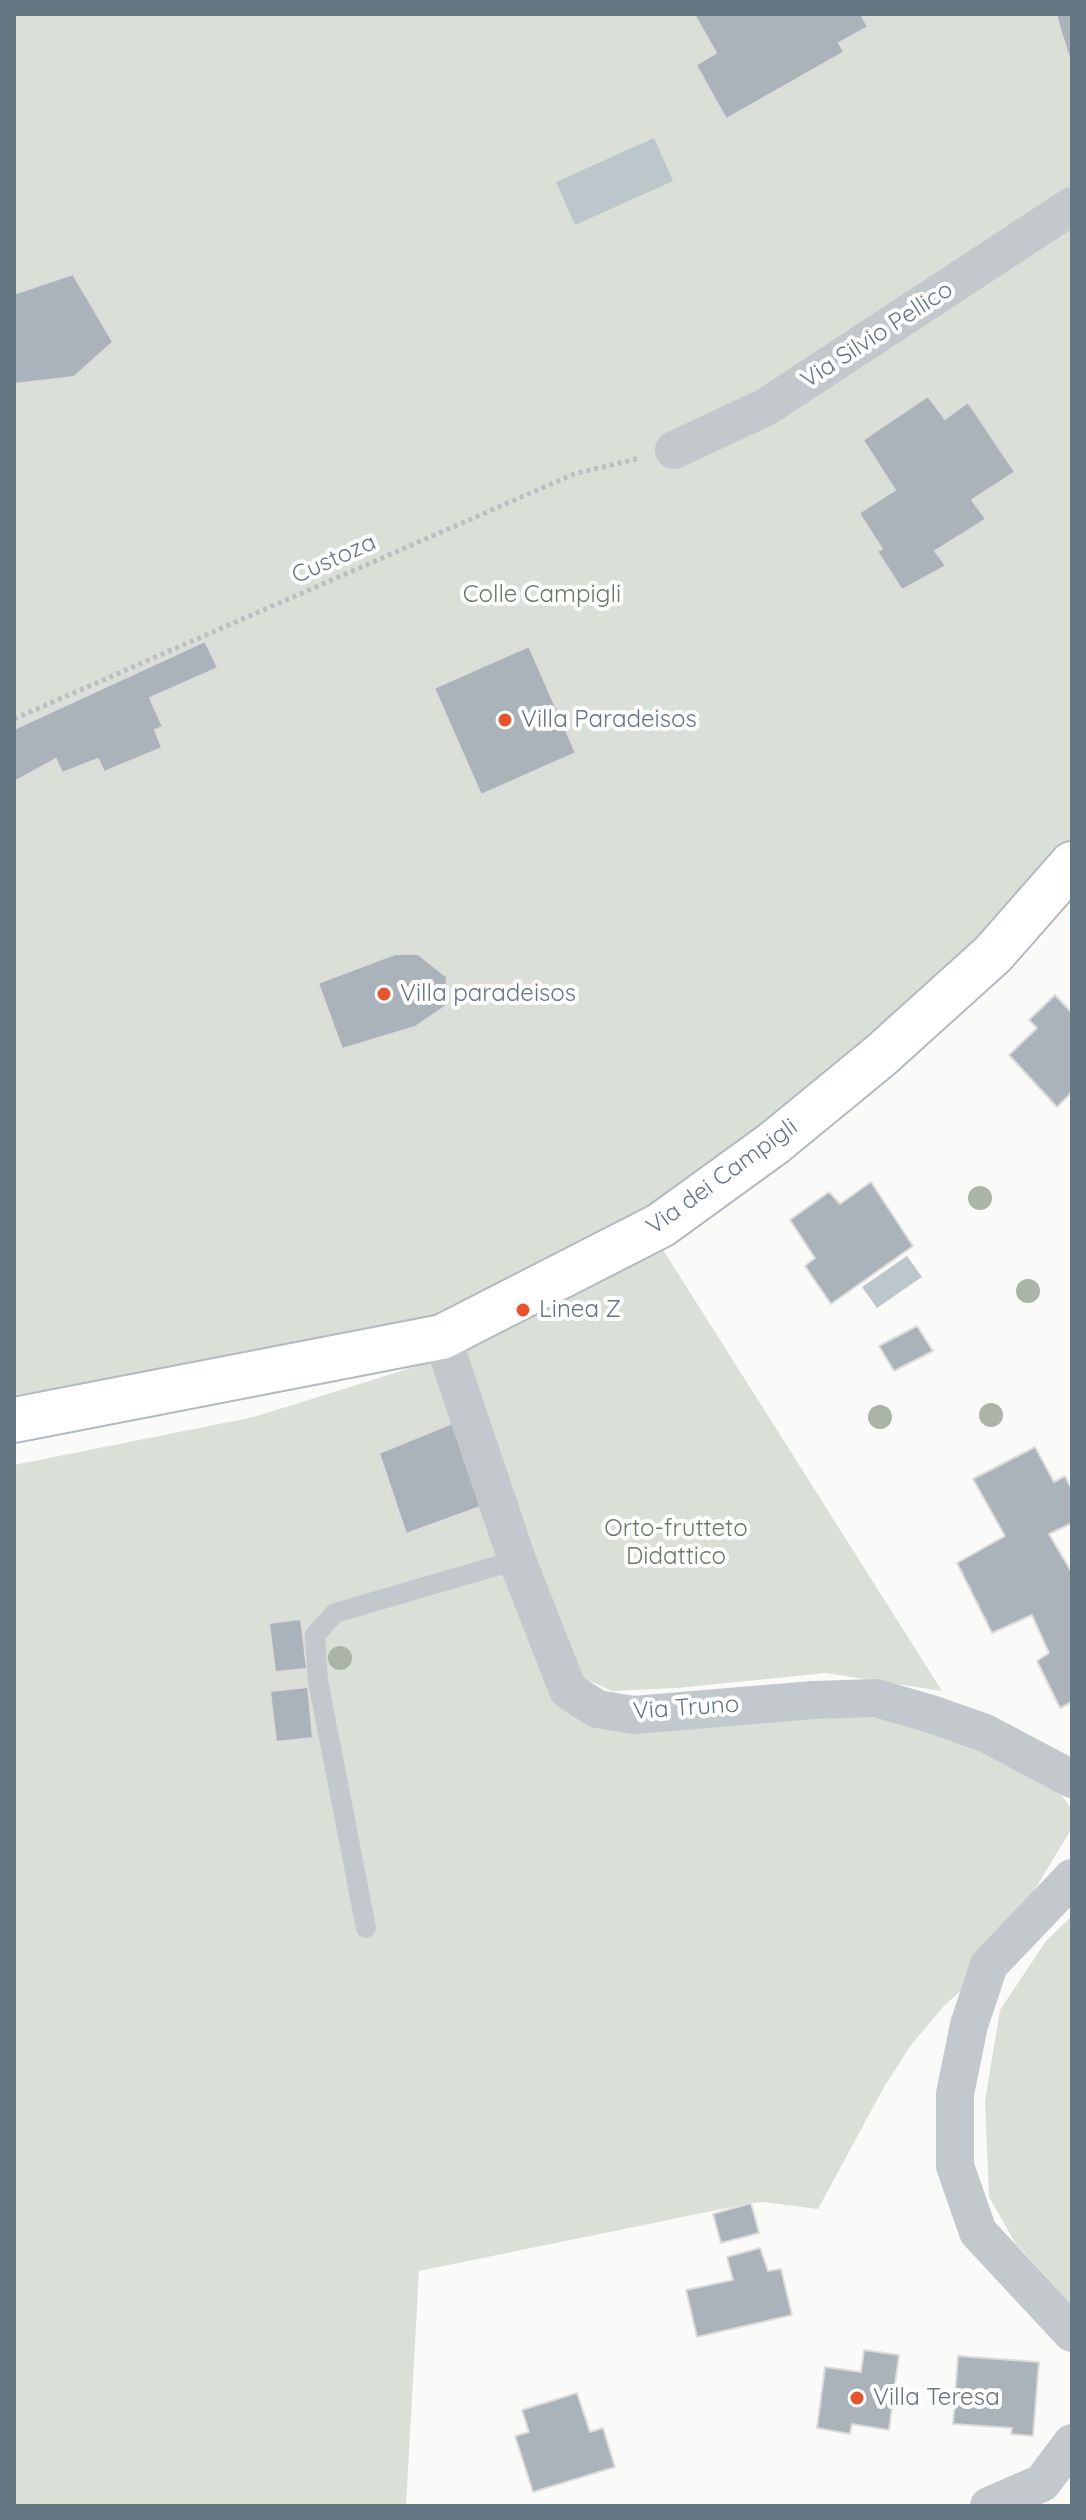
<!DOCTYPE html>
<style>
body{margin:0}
#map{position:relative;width:1086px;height:2520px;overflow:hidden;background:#fafaf8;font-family:Quicksand,sans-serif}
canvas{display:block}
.frame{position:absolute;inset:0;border:16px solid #657683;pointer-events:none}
</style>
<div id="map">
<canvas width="1086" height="2520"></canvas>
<div class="frame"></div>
</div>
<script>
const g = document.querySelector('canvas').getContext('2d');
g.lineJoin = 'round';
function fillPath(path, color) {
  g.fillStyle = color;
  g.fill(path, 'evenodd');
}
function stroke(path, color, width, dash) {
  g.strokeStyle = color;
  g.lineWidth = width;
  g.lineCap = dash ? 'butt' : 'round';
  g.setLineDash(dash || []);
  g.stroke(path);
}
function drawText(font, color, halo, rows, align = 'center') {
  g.font = font + ' Quicksand,sans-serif';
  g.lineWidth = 8;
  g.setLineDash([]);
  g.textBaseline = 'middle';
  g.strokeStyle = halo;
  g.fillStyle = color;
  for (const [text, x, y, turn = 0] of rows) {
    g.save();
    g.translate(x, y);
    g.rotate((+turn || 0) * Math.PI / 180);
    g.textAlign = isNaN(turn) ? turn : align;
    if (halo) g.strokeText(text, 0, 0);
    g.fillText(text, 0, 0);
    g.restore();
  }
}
fillPath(new Path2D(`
 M14,14H1072V841L988,942L656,1215L425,1333L14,1395Z
 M660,1245L942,1691L826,1673L677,1688L612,1691L573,1673L447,1350Z
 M433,1361L565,1706L797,1711L894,1719L960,1739L1052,1783L1072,1809V1828L989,1965L944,2006L911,2045L884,2087L818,2209L763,2202L751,2203L419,2271L406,2506H14V1465L254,1417Z
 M1072,1916V2305L1016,2244L989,2197L985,2101L1000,2010L1046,1941Z`), '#dadfd7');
fillPath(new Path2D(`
 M654,138L673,181L575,225L556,182Z
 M907,1256L922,1277L877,1308L862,1287Z`), '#bbc7cb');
const building = new Path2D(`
 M694,14H861L868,27L839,43L844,52L726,119L696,65L716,53Z
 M1056,14H1072V66L1060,29Z
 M73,274L113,342L74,377L14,384V294Z
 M928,396L945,419L968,402L1015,472L972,500L986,519L935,551L946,566L902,590L877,551L882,549L859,513L895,490L863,440Z
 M205,641L218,668L150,698L163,727L155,730L162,748L104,772L98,759L62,773L56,759L14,782V729Z
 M529,646L576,753L481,795L434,688Z
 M395,954H418L447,977L446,1006L415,1027L342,1049L318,983Z
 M1055,995L1072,1013V1092L1057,1107L1009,1055L1037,1028L1029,1020Z
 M871,1182L913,1246L831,1304L805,1266L815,1258L790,1220L829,1192L840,1204Z
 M917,1326L933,1351L894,1371L879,1346Z
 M460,1420L491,1503L406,1534L379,1453Z
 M1035,1447L1054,1482L1065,1476L1072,1490V1523L1049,1534L1072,1573V1702L1060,1708L1037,1661L1049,1653L1032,1615L992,1633L957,1563L1005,1536L973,1479Z
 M301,1619L307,1669L275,1672L269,1623Z
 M308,1687L313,1738L276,1742L270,1691Z
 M751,2203L759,2233L721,2243L713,2214Z
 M760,2248L768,2271L781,2269L792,2315L697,2337L686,2290L733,2280L727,2257Z
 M864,2350L899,2355L889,2430L852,2424L850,2434L817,2428L825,2367L861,2372Z
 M958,2356L1039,2362L1033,2436L1011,2434L1012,2428L953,2424Z
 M577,2393L590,2432L603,2428L615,2467L533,2492L515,2436L529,2432L522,2410Z`);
fillPath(building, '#aab3b9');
stroke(building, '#dcdcda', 2);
const secondary = new Path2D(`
 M14,1420L442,1337L661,1225L774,1143L880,1056L993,954L1072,864`);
stroke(secondary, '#b3babf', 48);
stroke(new Path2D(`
 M14,719L574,474L640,458
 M1070,1561H1072`), '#bbbfc2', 5, [4, 4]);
stroke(new Path2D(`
 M366,1928L318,1681L315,1635L335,1613L517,1560`), '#c3c8cc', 20);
stroke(new Path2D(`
 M674,450L766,407L1072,206
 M442,1337L517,1560L568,1690L597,1709L634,1715L813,1700L876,1698L931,1714L985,1733L1072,1779
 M1072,1878L989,1965L969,2025L955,2094V2166L978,2232L1072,2333
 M989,2506L1042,2483L1072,2443`), '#c3c8cc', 38);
stroke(secondary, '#fff', 44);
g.fillStyle = '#aab4a7';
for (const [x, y] of [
 [980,1198],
 [1028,1291],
 [991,1415],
 [880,1417],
 [340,1658]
]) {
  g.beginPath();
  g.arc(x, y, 12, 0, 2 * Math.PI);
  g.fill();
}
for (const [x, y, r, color] of [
 [505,720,8,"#e6532c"],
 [384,994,8,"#e6532c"],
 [523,1310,8,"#e6532c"],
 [857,2398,8,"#e6532c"]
]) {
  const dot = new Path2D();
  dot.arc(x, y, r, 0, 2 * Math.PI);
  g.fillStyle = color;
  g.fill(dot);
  stroke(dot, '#fff', 3);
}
drawText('24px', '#657683', '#fff', [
 ["Via Silvio Pellico",877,335,-33],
 ["Custoza",334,559,-24],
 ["Via dei Campigli",722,1177,-36],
 ["Via Truno",686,1708,-4]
]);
drawText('24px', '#687a64', '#fff', [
 ["Colle Campigli",542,595],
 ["Orto-frutteto",676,1529],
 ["Didattico",676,1557]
]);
drawText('24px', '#657683', '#fff', [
 ["Villa Paradeisos",521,720],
 ["Villa paradeisos",400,994],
 ["Linea Z",539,1310],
 ["Villa Teresa",873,2398]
], 'left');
</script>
